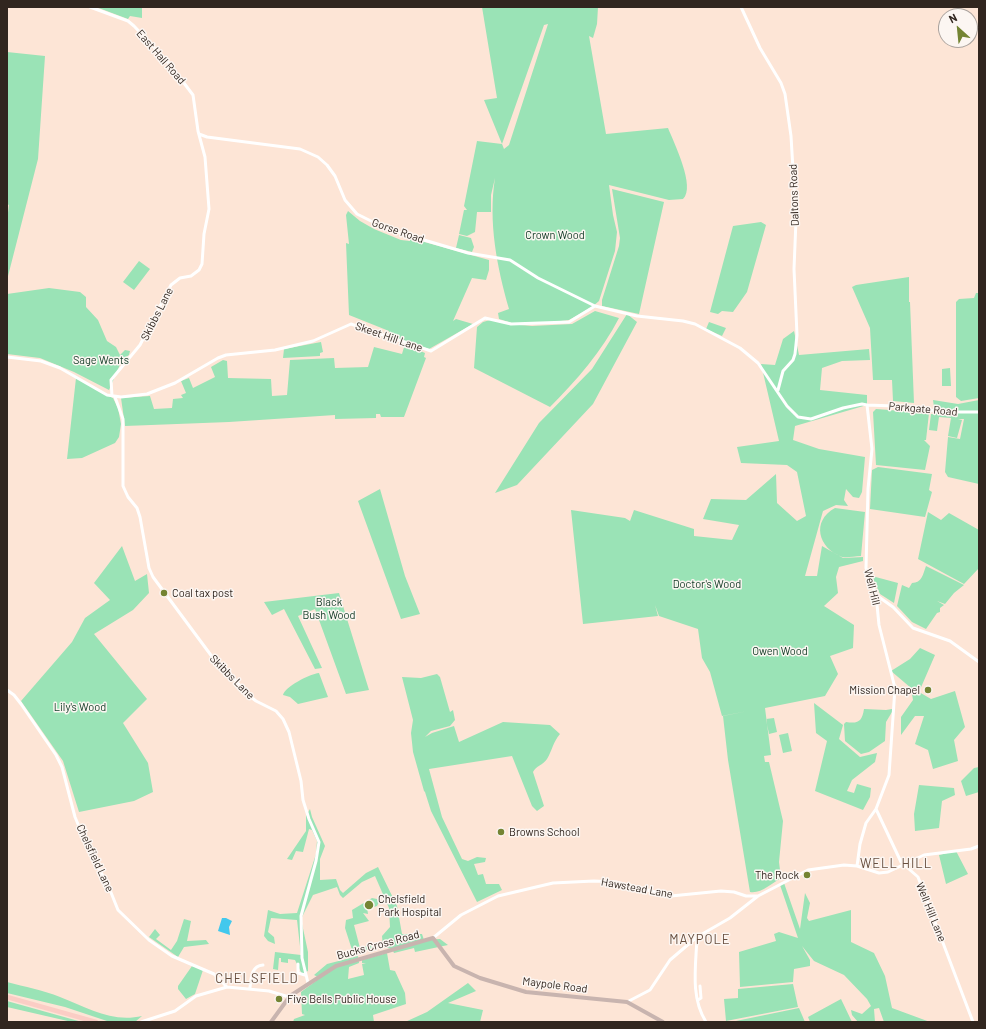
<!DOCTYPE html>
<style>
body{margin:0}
#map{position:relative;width:986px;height:1029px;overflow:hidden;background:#fde5d6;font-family:Barlow,sans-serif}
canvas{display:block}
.frame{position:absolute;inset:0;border:8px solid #31261f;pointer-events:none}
.north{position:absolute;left:938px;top:8px;width:40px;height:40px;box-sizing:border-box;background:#fcf6f2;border:1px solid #aba39e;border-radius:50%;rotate:333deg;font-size:11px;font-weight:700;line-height:16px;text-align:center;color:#31261f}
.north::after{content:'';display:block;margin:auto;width:14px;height:18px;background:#748433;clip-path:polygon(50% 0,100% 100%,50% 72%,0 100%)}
</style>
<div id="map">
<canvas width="986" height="1029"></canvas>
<div class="frame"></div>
<div class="north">N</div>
</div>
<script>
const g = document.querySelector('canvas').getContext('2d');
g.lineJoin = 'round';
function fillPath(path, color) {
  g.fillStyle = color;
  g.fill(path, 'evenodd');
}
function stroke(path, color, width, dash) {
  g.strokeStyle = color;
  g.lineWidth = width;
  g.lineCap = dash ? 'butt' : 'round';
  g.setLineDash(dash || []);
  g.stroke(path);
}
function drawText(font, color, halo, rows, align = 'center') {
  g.font = font + ' Barlow,sans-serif';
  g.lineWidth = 3;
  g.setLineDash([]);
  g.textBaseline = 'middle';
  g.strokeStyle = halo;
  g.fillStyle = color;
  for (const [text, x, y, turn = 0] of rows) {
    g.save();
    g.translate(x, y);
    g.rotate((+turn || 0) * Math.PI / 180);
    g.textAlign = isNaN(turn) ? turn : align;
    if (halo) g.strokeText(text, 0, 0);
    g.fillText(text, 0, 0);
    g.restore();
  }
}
fillPath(new Path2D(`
 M96,7H142V18L130,16L128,19Z
 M482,7H598L597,24L593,38L589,36L606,134L668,128C674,143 696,187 683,199L669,200L609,185L613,215L617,232L615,251L599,301L592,307L569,320L544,323H512L499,319L498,313L509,309C497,267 488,222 495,178L491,195V212H477L475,232L467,236L459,234L464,210H467L464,206L477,141L502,144L484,100L497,98ZM548,24L509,145L504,149L502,144L544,25Z
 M7,52L45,56L38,159L7,280V220L9,205L7,204Z
 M612,189L664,202L639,314L602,306V300L619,246L620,238Z
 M348,211L360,221L374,229L401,240L410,241V238L489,260V270L486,280L472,278L453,321L456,319L473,324L429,349L389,335V331L349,315L346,243L349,244L346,215Z
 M761,222L766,225L747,292L733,312L722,311L718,314L710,312L733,226Z
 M459,235L471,238L474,247L472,252L456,248Z
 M139,261L150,269L134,290L123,282Z
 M909,277V302H910L914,403L893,401L892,380H873L870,328L852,287L856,285Z
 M49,288L80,292L86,297V307L98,320L107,341L116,347L120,355L125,350L130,351L129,355L122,360L109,390L74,372L40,358L7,354V294Z
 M976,293H979V398L961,401L956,397V302L959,299L974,298Z
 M595,311L619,318C602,351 577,380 550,407L474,368L477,327L483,322L490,320L507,324L532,326L572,324Z
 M627,314L637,322L593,404L517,485L495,493L539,423L592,369Z
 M709,322L726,328L722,336L706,329Z
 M794,331L799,355L869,349L870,360L842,361L822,368L820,390L867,395V405L795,426L793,440L819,449L865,457L862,492L859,498L853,497L846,489L844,500L848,506L836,505L823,511L805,576H817L822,546L843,558L863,557V561L839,567L836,577L838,593L824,606L854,625L853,648L830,656L838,674L825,696L765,708L771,755L764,756L765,762H769L783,821L779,862L781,878C772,883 761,894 750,892L728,760L723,716L748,711L722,716L710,672L702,658L698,629L659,616L655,605L658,616L583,624L571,510L625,518L630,521L634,510L694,529V536L732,540L739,525L703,519L711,499L746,500L776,474L777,503L797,521L806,516L797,472L787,465L741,463L737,447L779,441L761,364L775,365L783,339Z
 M321,342L323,352L320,353V356L283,358L284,349Z
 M405,344L425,353L424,357L426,358L404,417H381L380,414H376V418L335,419V415L229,422L125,426L121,398L150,396L154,409L172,408L173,399L183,398L181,395L186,393L181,381L189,378L193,388L215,377L211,367L223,360L227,361L228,378L271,379L272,396L287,395L290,360L334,358L335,368L368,367L374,347L402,354Z
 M950,368L951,386H942V369Z
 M76,378L113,398L118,408L121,424L119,437L115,443L82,458L67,459Z
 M933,400L958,404L979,400V484L948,477L945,472L948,437L960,439L964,419H958L962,420L957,438L948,436L951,418L939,417L937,431L929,430L931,414H935Z
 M876,409L929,413L926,440H924L930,446L925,470L876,465L873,412Z
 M878,467L932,474L929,490L932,492L925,517L870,509L872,470Z
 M380,489L405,576L420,614L401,619L358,501Z
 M835,508L865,512L861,556C855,556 847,558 842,557C818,548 811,521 835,508Z
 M928,512L941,520L949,513L979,530V568L964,584L918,559Z
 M122,546L135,581L147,574L149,593L133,610L94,634L147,699L123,723L148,763L153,792L134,801L79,812L63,761L21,701L72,642L85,618L110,600L94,583Z
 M926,566L964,585L954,593L945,604L937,601L944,605L940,608V612L937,613L926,629L912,622L897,606L902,585L909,588L912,583C922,583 923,574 926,566Z
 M872,576L898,583L894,603L880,594Z
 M339,593L369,690L346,694L315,609L298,616L322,668L315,669L284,609L272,615L264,602Z
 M920,648L935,655L919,692L931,699L955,691L965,727L954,740L958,761L933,769L928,750L915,744L924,716H915L901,735V717L913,700L911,688L891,671L910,659Z
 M319,673L328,697L298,704L290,697L283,695C285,687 309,674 319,673Z
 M437,674L440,677L450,712L453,710L455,720L450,726L431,731L425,737L432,733L454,726L459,742L503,722L550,725L560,734C553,742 552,751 547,759C543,765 536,766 533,772L544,806L537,811L532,806L512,756L429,769L442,817L462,859L468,861L477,857L486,858L485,862L474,864L478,875L483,874L486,884H499L502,890L477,902L431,811L425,792L424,791L413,752L411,733L413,720L402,677L421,678Z
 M814,703L843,725L839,739L860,757L877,753L875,762L852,780L847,791L854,793L857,784L871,788L870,797L863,810L815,791L827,741L816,733Z
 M864,709L886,710L892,709V712L886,722L885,741L869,752L861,754L845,741L844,724L846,722C859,724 862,721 864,709Z
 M774,718L777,732L769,734L766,719Z
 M788,733L792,751L783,753L779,735Z
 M979,767V792L966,796L961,781L974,768Z
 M919,785L954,788L955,795L942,801L939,828L915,831L914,814Z
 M310,809L312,817L325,846L320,859V880L336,879L340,890L343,893L366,873L378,867L397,906L402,934H422L424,940L440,939L448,945L415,952L414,948L394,953L392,949L383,947L382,936L390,927L389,908L375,876L362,882L343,898L340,895L337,887L313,895L301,919L308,952V971L302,974L295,960L288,959V963L281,962V958H279L278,970L273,969L275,952L301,955L297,920L271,918L268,932L274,937L275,944L268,941L264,936L268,910L280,914L297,913L316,854L317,841L312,830L309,829L303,852L296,851L292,860L287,859L306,831V816Z
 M956,851L968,874L946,884L939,855Z
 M784,883L800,929L805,893L810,903L807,918L809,921L851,910V942L874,953L885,976L892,1008L930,1022H884L879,1008L874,1009L875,1022H858L852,1015L851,1010L862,1014L871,1006L867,999L844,975L814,961L802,946L810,960V966L794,969L793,982L740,987L739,952L776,941L774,934L779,932L798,938L780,885Z
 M372,898L377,899L379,902L377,906L374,907L371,904L367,907L368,914L363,913L369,921L354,925L360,948L375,944L378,947L353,953L345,928L346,920L353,918L352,910Z
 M184,919L191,921L187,941L206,940L209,944L184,947L178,957L149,937L155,929L160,935L156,939L171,950L177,941Z
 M387,953L390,970L395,971L405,993L406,1004L373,1015L374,1022H293L294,1019L305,1015L302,1014L301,992L320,978L314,975L327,964L358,956L359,963L349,967L348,979L364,975L362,964L366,963H362V960Z
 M192,966L203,970L195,994L186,999L178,989V986Z
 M7,982C25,987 43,990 60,997C88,1008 112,1023 142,1016L135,1022H110L65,1007L7,993Z
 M468,983L476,991L448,1003L483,1010L480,1022H405L427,1012Z
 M793,984L798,1007L726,1021L724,999L738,998V989Z
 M841,999L852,1022H810L808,1017Z
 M7,1001L82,1022H72L7,1007Z
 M799,1008L805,1022H731Z`), '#9ae3b6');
fillPath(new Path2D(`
 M222,918H226L232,921L229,927L230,935L218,931Z`), '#42c8ed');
stroke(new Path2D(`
 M90,7L128,21L134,26L168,62L193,95L198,131L205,157L209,209L204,234L202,264L199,270L191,276L180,278L171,285L140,345L111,380L112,396
 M741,7L760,48L781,83L785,94L791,136L796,220L794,269L797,335L795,354L793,360L783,371L778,390
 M199,134L207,137L300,149L318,157L327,165L335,176L345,200L357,214L387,229L468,253L510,260L538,278L595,306L637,316L683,321L695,324L740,348L758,363L787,406L798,417L811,419L843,408L862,404L867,405L872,449L868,489L866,568L876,595L879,625L895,688L889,775L876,809L866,823L860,844L857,866
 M7,357L41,361L60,368L107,395L121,397L147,394L175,383L218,358L226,355L275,350L313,341L351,324L431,351L485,318L511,324L569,322L595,306
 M115,397L123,419V486L128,497L137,508L140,517L149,568L153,577L213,658L226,669L246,693L256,701L276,711L283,719L289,732L301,781L303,800L309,819L319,842L316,861L301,916L302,958L308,983
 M867,405L894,406L946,412H979
 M876,595L893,607L913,628L950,641L979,662
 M7,690L14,695L21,704L56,755L62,767L75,817L94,862L106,880L118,910L149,940L172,956L214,974L227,987
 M876,809L901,862L918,877L973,1022
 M697,937C696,965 690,997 706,1022
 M433,938L461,915L498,896L553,883L594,881L616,882L671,896L721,891L734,892L746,896H758
 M298,964V973L305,975
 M250,988C251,978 251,966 263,965
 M698,1000L701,998L700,986
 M627,1002L650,990L670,960L697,937L730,918L758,896L808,870L844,865L857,866L879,873L888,872L924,855L971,849L979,846
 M141,1022L175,1011L196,996L227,987L269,991L289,997`), '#fff', 3);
stroke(new Path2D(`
 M271,1022L290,996L336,966L433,938L454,966L480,978L526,992L627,1002L663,1022`), '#c8b4af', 4);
stroke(new Path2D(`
 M7,997L96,1022`), '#fbcdc5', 4.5);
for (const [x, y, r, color] of [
 [164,593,4,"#748433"],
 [928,690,4,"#748433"],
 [501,832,4,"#748433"],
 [807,875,4,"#748433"],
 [369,905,5,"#748433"],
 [279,999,4,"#748433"]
]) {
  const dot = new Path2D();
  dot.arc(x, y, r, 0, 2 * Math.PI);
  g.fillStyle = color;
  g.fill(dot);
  stroke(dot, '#fcf6f2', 1.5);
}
drawText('11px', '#31261f', '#fcf6f2', [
 ["East Hall Road",161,57,49],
 ["Daltons Road",794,195,-92],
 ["Gorse Road",398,231,19],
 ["Skibbs Lane",157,314,-63],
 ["Skeet Hill Lane",389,337,19],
 ["Parkgate Road",923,409,5],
 ["Well Hill",872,587,76],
 ["Skibbs Lane",232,677,45],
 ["Chelsfield Lane",95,858,65],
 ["Hawstead Lane",637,888,10],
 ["Well Hill Lane",931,912,68],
 ["Bucks Cross Road",378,945,-15],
 ["Maypole Road",555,985,7]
]);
drawText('11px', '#103a24', '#fcf6f2', [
 ["Crown Wood",555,235],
 ["Sage Wents",101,360],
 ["Doctor's Wood",707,584],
 ["Black",329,602],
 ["Bush Wood",329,615],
 ["Owen Wood",780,651],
 ["Lily's Wood",80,707]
]);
drawText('11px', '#31261f', '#fcf6f2', [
 ["Coal tax post",172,593],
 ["Mission Chapel",920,690,"right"],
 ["Browns School",509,832],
 ["The Rock",799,875,"right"],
 ["Chelsfield",378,899],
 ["Park Hospital",378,912],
 ["Five Bells Public House",287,999]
], 'left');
g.letterSpacing = '1px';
drawText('13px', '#684f3f', '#fcf6f2', [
 ["WELL HILL",896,864],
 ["MAYPOLE",700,940],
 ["CHELSFIELD",257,979]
]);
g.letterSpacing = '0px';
</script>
